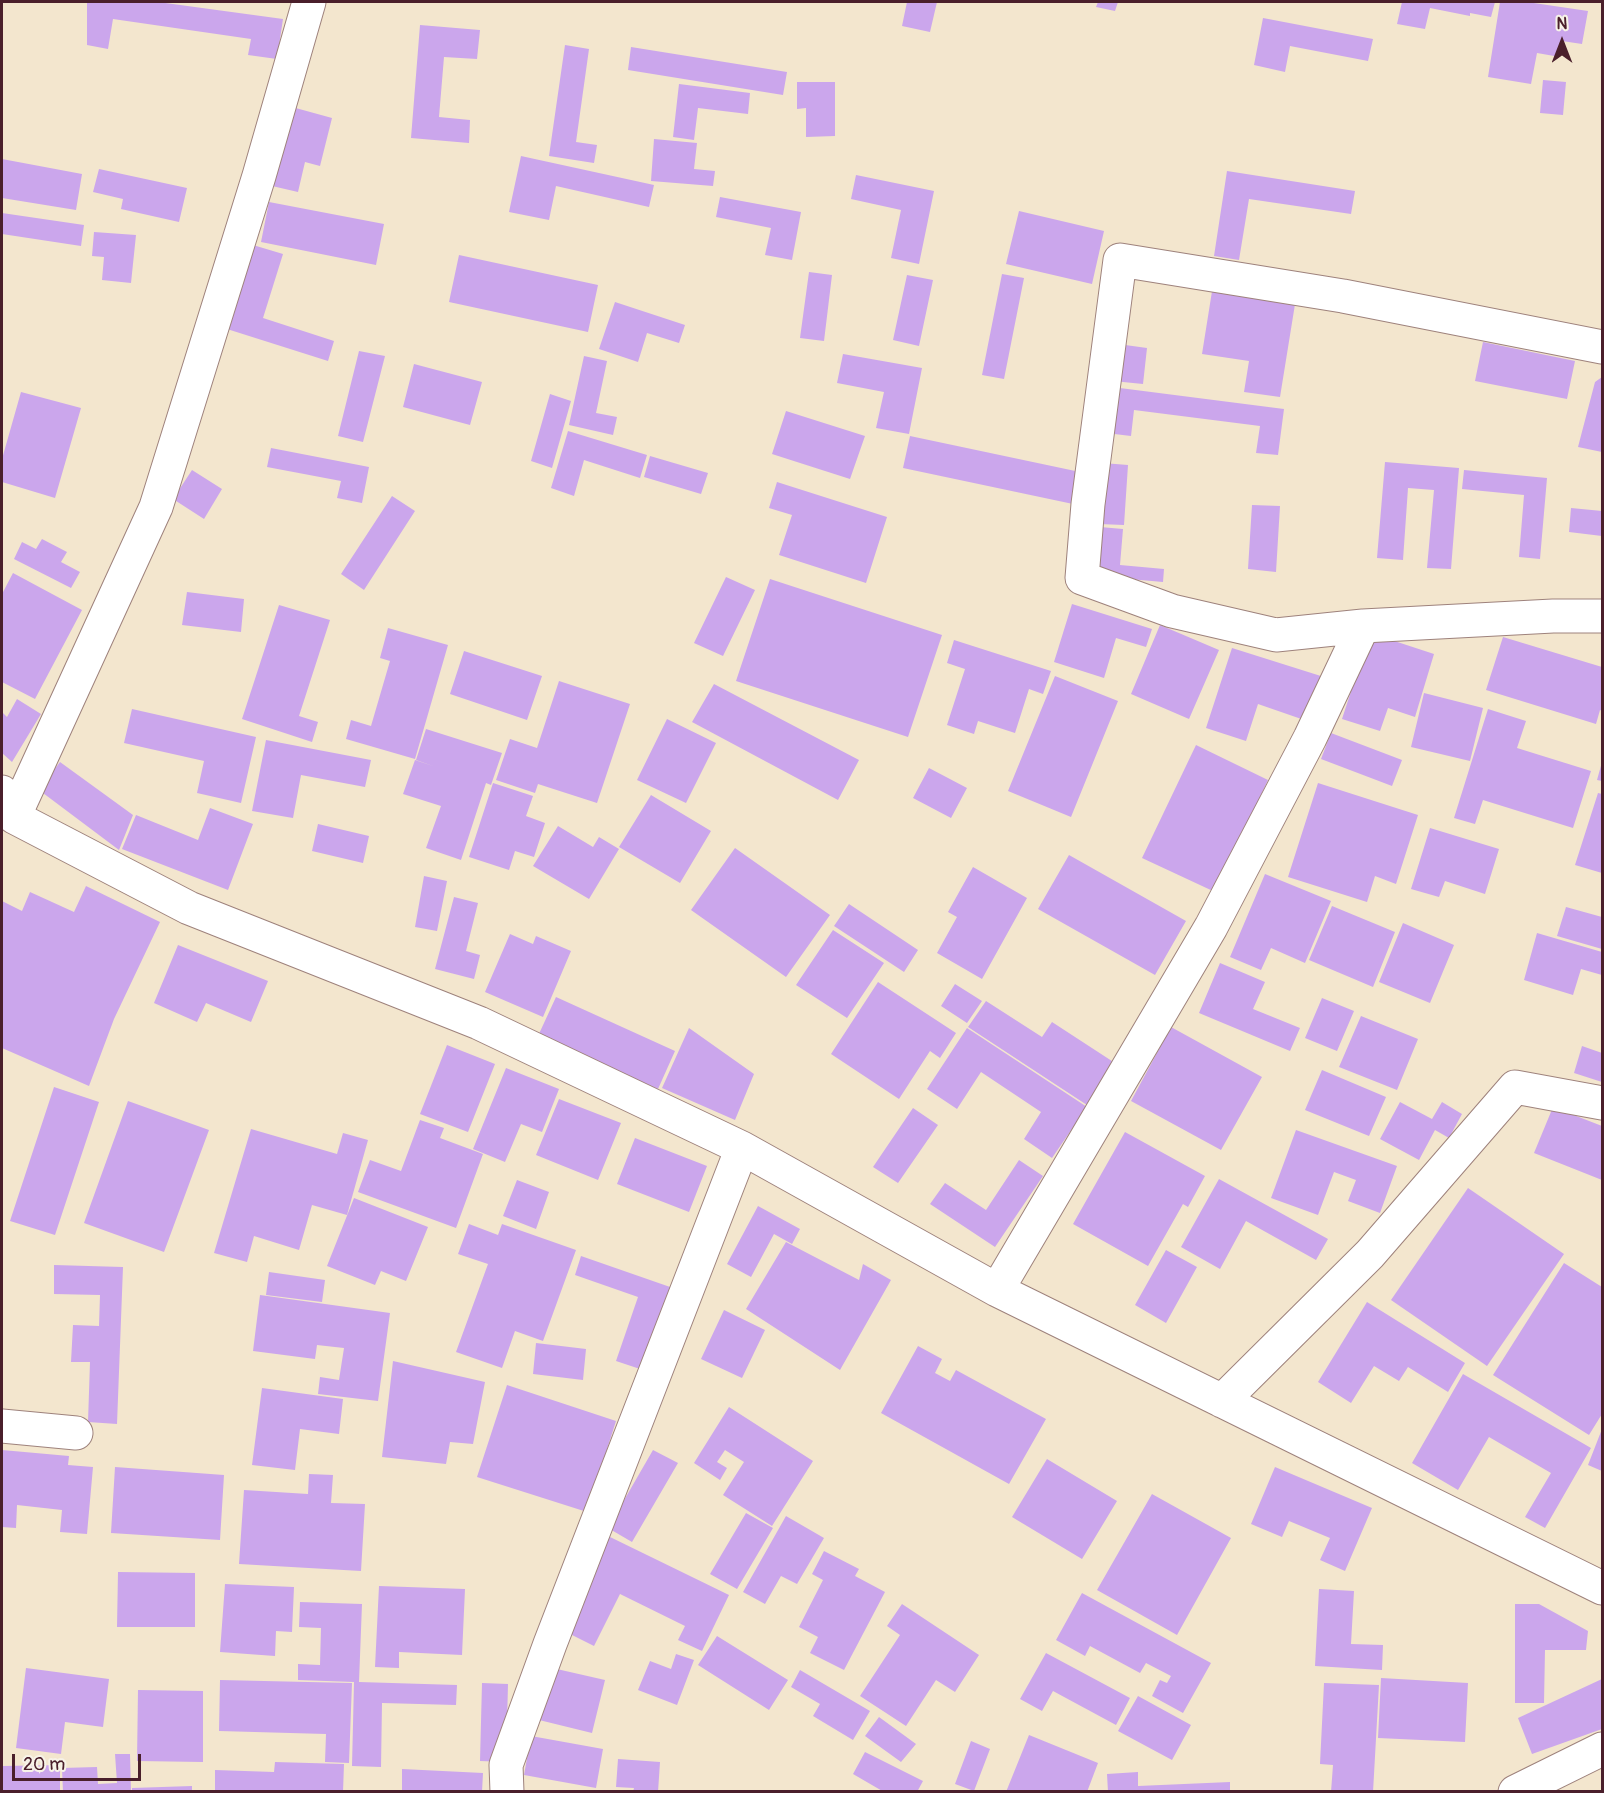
<!DOCTYPE html>
<style>
body{margin:0}
#map{position:relative;width:1604px;height:1793px;overflow:hidden;background:#f3e6ce;font-family:Pangolin,sans-serif}
canvas{display:block}
.frame{position:absolute;inset:0;border:3px solid #4a1f2b;pointer-events:none}
.north{position:absolute;left:1532px;top:12px;width:60px;height:60px;-webkit-text-stroke:4px #f7f3e8;paint-order:stroke;rotate:0deg;font-size:16px;font-weight:700;line-height:24px;text-align:center;color:#4a1f2b}
.north::after{content:'';display:block;margin:auto;width:21px;height:27px;background:#4a1f2b;clip-path:polygon(50% 0,100% 100%,50% 72%,0 100%)}
.scale{position:absolute;left:12px;top:1754px;width:129px;height:27px;box-sizing:border-box;border:3px solid #4a1f2b;border-top:0;padding-left:8px;font-size:18px;line-height:21px;white-space:nowrap;color:#4a1f2b;-webkit-text-stroke:4px #f7f3e8;paint-order:stroke}
</style>
<div id="map">
<canvas width="1604" height="1793"></canvas>
<div class="frame"></div>
<div class="north">N</div>
<div class="scale">20 m</div>
</div>
<script>
const g = document.querySelector('canvas').getContext('2d');
g.lineJoin = 'round';
function fillPath(path, color) {
  g.fillStyle = color;
  g.fill(path, 'evenodd');
}
function stroke(path, color, width, dash) {
  g.strokeStyle = color;
  g.lineWidth = width;
  g.lineCap = dash ? 'butt' : 'round';
  g.setLineDash(dash || []);
  g.stroke(path);
}
fillPath(new Path2D(`
 M87,2H158L283,19L277,59L248,55L251,39L113,19L108,49L87,45Z
 M907,2H937L930,32L902,26Z
 M1098,2H1118L1115,11L1096,7Z
 M1402,2H1495L1491,17L1470,13V16L1430,8L1425,29L1397,24Z
 M1500,2H1527L1588,11L1582,44L1562,41L1560,57L1537,53L1531,84L1488,77Z
 M1263,18L1373,39L1368,61L1290,46L1285,72L1254,65Z
 M420,25L480,30L477,59L444,57L439,117L470,120L469,143L411,138Z
 M565,45L589,49L576,142L597,145L594,163L549,156Z
 M631,47L787,72L783,95L628,70Z
 M1543,80L1566,82L1563,115L1540,113Z
 M797,82H835V136L806,137V108L797,109Z
 M679,84L750,93L748,114L698,108L694,140L673,137Z
 M292,107L332,118L320,166L305,162L298,192L272,186Z
 M654,139L697,143L694,169L715,171L713,186L651,181Z
 M521,156L654,185L649,207L556,186L549,220L509,212Z
 M2,159L82,174L76,210L2,198Z
 M99,169L187,188L179,222L121,209L123,199L93,192Z
 M1227,171L1355,191L1351,214L1249,199L1239,260L1214,256Z
 M856,175L934,191L919,264L891,258L901,210L851,199Z
 M720,197L801,212L792,260L765,255L771,228L716,217Z
 M269,202L384,224L376,265L261,242Z
 M1019,211L1104,231L1092,284L1006,264Z
 M2,213L84,225L81,246L2,234Z
 M94,232L136,235L131,283L102,280L104,257L92,256Z
 M253,245L283,254L263,318L334,341L328,361L227,329Z
 M459,255L598,285L588,332L449,302Z
 M809,272L832,275L824,341L800,338Z
 M1002,274L1024,278L1004,379L982,375Z
 M907,275L933,280L919,346L893,340Z
 M1213,285L1296,298L1280,397L1244,392L1249,361L1202,354Z
 M615,302L685,325L679,343L647,333L638,362L599,349Z
 M1483,342L1575,361L1567,399L1475,381Z
 M1118,344L1147,348L1143,384L1113,381Z
 M359,351L385,356L363,442L338,436Z
 M843,354L922,368L909,434L876,428L884,392L837,383Z
 M584,356L607,361L596,413L617,417L613,435L569,425Z
 M414,364L482,382L470,425L403,407Z
 M1602,377V452L1578,447L1595,382Z
 M1112,387L1284,409L1278,455L1256,453L1260,426L1134,410L1131,436L1106,433Z
 M21,392L81,408L55,498L2,482V459Z
 M550,394L571,401L552,468L531,461Z
 M786,411L865,436L850,479L772,454Z
 M568,431L647,455L640,478L584,460L574,496L551,488Z
 M910,436L1080,472L1073,504L903,468Z
 M271,448L369,467L362,503L337,498L341,481L267,467Z
 M650,456L708,473L701,494L644,477Z
 M1385,462L1459,468L1451,569L1427,568L1434,490L1408,488L1403,560L1377,558Z
 M1103,463L1128,465L1124,525L1099,524Z
 M192,470L222,489L204,519L173,499Z
 M1464,470L1547,478L1540,559L1519,557L1524,495L1462,489Z
 M777,482L887,517L866,583L779,555L792,515L769,508Z
 M392,496L415,511L364,590L341,574Z
 M1252,505L1280,506L1276,572L1248,569Z
 M1571,508L1602,511V536L1569,532Z
 M1100,527L1123,529L1120,565L1164,569L1163,582L1095,576Z
 M42,539L67,552L61,562L80,572L71,588L14,559L22,542L36,549Z
 M13,573L82,610L35,699L2,682V594Z
 M726,577L755,590L723,656L694,643Z
 M770,579L942,635L908,737L736,681Z
 M187,592L244,599L241,632L182,625Z
 M1072,604L1152,629L1146,647L1116,638L1104,678L1054,662Z
 M279,605L330,620L299,716L318,722L312,742L242,719Z
 M1160,625L1219,650L1189,719L1131,694Z
 M388,628L448,645L415,759L346,739L351,720L371,726L390,661L380,658Z
 M1370,633L1434,654L1415,717L1388,708L1380,731L1342,719Z
 M1503,637L1602,667V711L1600,710L1596,724L1486,690Z
 M954,640L1051,671L1043,694L1029,689L1015,733L978,721L974,734L947,725L965,669L947,663Z
 M1232,648L1324,677L1310,722L1258,704L1246,741L1206,728Z
 M464,651L542,676L527,720L450,694Z
 M1055,676L1118,701L1071,817L1008,791Z
 M559,681L630,704L597,803L538,784L535,793L496,780L510,739L537,748Z
 M714,684L859,760L838,800L692,722Z
 M1424,693L1483,708L1470,761L1411,747Z
 M17,699L41,714L12,762L2,753V712L7,717Z
 M132,709L256,737L241,803L197,793L204,761L124,743Z
 M1488,709L1526,721L1517,748L1591,771L1573,828L1483,800L1475,824L1454,818Z
 M667,719L716,743L686,803L637,780Z
 M426,729L502,753L491,785L486,783L461,860L426,848L441,806L403,794L415,760L433,766L416,760Z
 M1331,733L1402,760L1392,786L1321,759Z
 M266,740L371,760L365,787L301,775L293,818L252,811Z
 M1196,745L1268,780L1215,892L1142,858Z
 M60,762L133,815L119,850L39,790Z
 M1602,762V781L1597,780Z
 M929,768L967,788L951,818L913,798Z
 M493,783L533,796L526,816L545,823L534,857L515,851L509,870L469,857Z
 M1318,783L1418,815L1396,884L1375,876L1367,902L1288,877Z
 M1598,793L1602,794V873L1575,865Z
 M651,795L711,831L680,883L619,847Z
 M210,808L253,824L228,890L122,849L136,815L198,840Z
 M318,824L369,836L363,863L312,851Z
 M558,826L593,847L599,837L619,849L589,899L533,866Z
 M1430,828L1499,849L1485,894L1445,881L1439,897L1411,889Z
 M735,848L830,915L786,977L691,910Z
 M1069,855L1186,921L1155,975L1038,909Z
 M973,867L1027,898L982,979L937,953L957,917L948,912Z
 M1265,874L1331,901L1305,963L1271,948L1261,970L1230,957Z
 M424,876L447,881L437,931L415,927Z
 M86,886L160,922L114,1019L89,1086L2,1048V901L22,911L30,892L74,912Z
 M454,897L478,903L466,951L480,955L474,979L435,969Z
 M849,904L918,950L904,972L834,926Z
 M1332,906L1395,932L1373,987L1309,960Z
 M1566,907L1602,917V949L1557,936Z
 M1403,923L1454,945L1430,1003L1379,982Z
 M833,930L884,963L847,1018L796,985Z
 M1537,933L1602,952V975L1581,969L1573,995L1524,980Z
 M510,934L533,944L536,936L571,951L543,1017L485,992Z
 M178,945L268,981L251,1022L206,1003L197,1022L154,1003Z
 M1220,963L1265,982L1253,1009L1300,1028L1290,1051L1199,1013Z
 M878,982L956,1033L940,1058L930,1051L899,1099L831,1054Z
 M955,984L982,1001L967,1023L941,1006Z
 M556,997L675,1051L658,1089L538,1036Z
 M1322,998L1354,1011L1337,1051L1305,1038Z
 M986,1001L1042,1037L1052,1022L1118,1065L1090,1107L968,1027Z
 M1361,1016L1418,1039L1397,1090L1339,1067Z
 M1171,1027L1262,1077L1221,1150L1131,1101Z
 M689,1028L754,1074L735,1120L662,1088Z
 M967,1028L1087,1107L1052,1158L1024,1139L1041,1112L981,1072L957,1109L927,1089Z
 M447,1045L495,1064L468,1132L420,1114Z
 M1582,1046L1602,1053V1082L1574,1073Z
 M506,1068L559,1089L542,1132L521,1124L505,1162L473,1149Z
 M1322,1070L1386,1097L1369,1136L1305,1110Z
 M54,1087L99,1102L55,1235L10,1221Z
 M559,1099L621,1123L598,1180L536,1155Z
 M128,1101L209,1130L164,1252L84,1223Z
 M1400,1102L1432,1119L1442,1102L1462,1114L1449,1138L1435,1130L1419,1160L1380,1139Z
 M1553,1107L1602,1126V1180L1534,1153Z
 M913,1108L938,1125L898,1183L873,1167Z
 M420,1120L444,1128L440,1138L483,1154L456,1228L358,1192L370,1160L401,1171Z
 M251,1129L337,1154L343,1133L368,1140L347,1215L312,1205L299,1250L254,1236L247,1262L214,1253Z
 M1296,1130L1397,1166L1380,1213L1348,1201L1356,1180L1334,1172L1318,1215L1271,1198Z
 M1125,1132L1205,1176L1188,1207L1183,1204L1148,1266L1073,1224Z
 M635,1138L707,1166L689,1212L617,1184Z
 M1019,1160L1043,1176L995,1247L930,1204L945,1183L986,1210Z
 M1219,1179L1328,1239L1316,1260L1246,1221L1220,1269L1181,1247Z
 M517,1180L549,1192L536,1229L503,1216Z
 M1468,1188L1564,1254L1487,1366L1391,1300Z
 M354,1198L428,1227L406,1281L381,1271L375,1285L327,1266Z
 M758,1206L800,1229L792,1244L774,1234L751,1277L727,1264Z
 M469,1224L498,1235L502,1224L576,1250L543,1341L515,1331L502,1368L456,1352L488,1264L458,1254Z
 M786,1242L859,1280L863,1264L891,1280L840,1370L746,1309Z
 M1166,1250L1197,1267L1166,1323L1135,1305Z
 M581,1256L673,1288L643,1370L616,1361L638,1297L575,1275Z
 M1564,1263L1602,1287V1414L1589,1435L1493,1375Z
 M54,1265L123,1267L117,1424L88,1422L90,1362H71L73,1325L99,1326L100,1295L54,1294Z
 M269,1272L325,1280L322,1302L266,1295Z
 M260,1295L390,1313L378,1401L318,1394L320,1377L339,1380L344,1348L317,1345L315,1359L253,1351Z
 M1367,1302L1465,1363L1448,1392L1408,1367L1399,1381L1374,1366L1351,1403L1318,1382Z
 M724,1310L765,1330L742,1378L701,1359Z
 M536,1343L586,1349L583,1380L533,1374Z
 M918,1346L942,1359L935,1373L950,1381L956,1370L1046,1419L1009,1484L881,1413Z
 M393,1361L485,1382L473,1444L450,1442L446,1464L382,1457Z
 M1463,1374L1591,1448L1545,1528L1525,1517L1551,1473L1489,1437L1458,1490L1412,1463Z
 M507,1385L616,1421L587,1512L477,1477Z
 M262,1388L343,1399L339,1434L300,1429L295,1470L252,1465Z
 M729,1407L813,1461L772,1526L723,1495L744,1462L725,1450L717,1462L727,1468L720,1480L694,1463Z
 M1602,1429V1471L1588,1465Z
 M2,1450L69,1456L68,1465L93,1467L87,1534L60,1532L62,1510L17,1505L16,1528L2,1527Z
 M653,1450L678,1463L632,1542L608,1528Z
 M1047,1459L1117,1501L1082,1559L1012,1517Z
 M115,1467L224,1475L220,1540L111,1533Z
 M1275,1467L1372,1508L1345,1571L1320,1560L1330,1538L1289,1521L1282,1537L1251,1524Z
 M309,1474L333,1475L331,1503L365,1504L361,1571L239,1564L244,1490L308,1494Z
 M1152,1494L1231,1538L1177,1635L1097,1590Z
 M746,1513L773,1528L737,1589L710,1574Z
 M786,1516L824,1538L797,1584L781,1576L765,1604L743,1592Z
 M608,1536L729,1595L702,1651L678,1640L685,1626L620,1594L594,1646L562,1630Z
 M824,1551L859,1569L855,1576L885,1592L844,1670L810,1653L818,1637L799,1627L823,1580L812,1574Z
 M118,1572L195,1573V1627H117Z
 M225,1584L294,1587L292,1632L276,1631L275,1656L220,1652Z
 M379,1586L465,1589L462,1655L399,1652V1668L375,1667Z
 M1319,1589L1354,1591L1351,1644L1383,1645L1382,1670L1315,1666Z
 M1082,1593L1211,1663L1183,1713L1152,1696L1160,1680L1167,1683L1171,1676L1146,1663L1140,1673L1090,1646L1085,1656L1056,1640Z
 M300,1602L362,1604L359,1682L457,1685L456,1705L382,1703L381,1767L352,1766L354,1682L298,1680V1664L320,1665L321,1628L299,1627Z
 M902,1604L979,1655L955,1692L936,1680L906,1726L860,1696L900,1635L887,1626Z
 M1515,1604H1539L1588,1631L1586,1650H1545L1544,1703H1515Z
 M717,1636L788,1680L769,1710L698,1665Z
 M1046,1653L1130,1698L1116,1725L1053,1691L1042,1711L1020,1699Z
 M676,1654L694,1660L677,1705L638,1690L650,1661L671,1669Z
 M548,1667L605,1680L592,1733L535,1719Z
 M26,1668L109,1679L103,1727L65,1722L61,1754L16,1748Z
 M800,1670L870,1711L853,1740L813,1716L820,1704L791,1687Z
 M1381,1678L1468,1683L1465,1742L1378,1738Z
 M1602,1679V1729L1532,1754L1518,1718Z
 M220,1680L352,1683L349,1763L325,1762L326,1734L219,1731Z
 M482,1683L508,1684L506,1762L480,1761Z
 M1324,1683L1379,1685L1373,1792H1331L1333,1765L1320,1764Z
 M138,1690L203,1691V1762L137,1761Z
 M1138,1696L1191,1725L1172,1760L1118,1731Z
 M879,1717L916,1744L901,1762L865,1736Z
 M1029,1735L1098,1763L1087,1792H1006Z
 M531,1736L603,1749L596,1788L524,1775Z
 M971,1741L990,1749L974,1791L955,1784Z
 M865,1752L923,1781L917,1792H884L853,1774Z
 M115,1754H130L131,1792H63L62,1768L97,1767L98,1784L117,1783Z
 M618,1759L660,1762L658,1792H633L634,1788L616,1787Z
 M275,1762L344,1764L343,1792H215V1770L274,1772Z
 M60,1765V1792H3V1766Z
 M402,1769L483,1773L482,1792H402Z
 M1138,1772V1786L1230,1782V1792H1108L1107,1774Z
 M192,1786V1792H132V1788Z`), '#cba6ec');
const minor = new Path2D(`
 M1602,347L1343,296L1120,260L1088,504L1082,578L1172,611L1276,635L1363,626L1553,616H1602
 M2,792L14,817L189,908L479,1023L742,1148L997,1290L1602,1588
 M14,817L156,507L259,176L309,2
 M997,1290L1211,927L1310,738L1363,626
 M1222,1401L1370,1254L1515,1087L1602,1103
 M2,1426L76,1433
 M507,1792L506,1765L550,1644L742,1148
 M1515,1792L1602,1749`);
stroke(minor, '#9e827c', 35);
stroke(minor, '#fff', 33);
</script>
